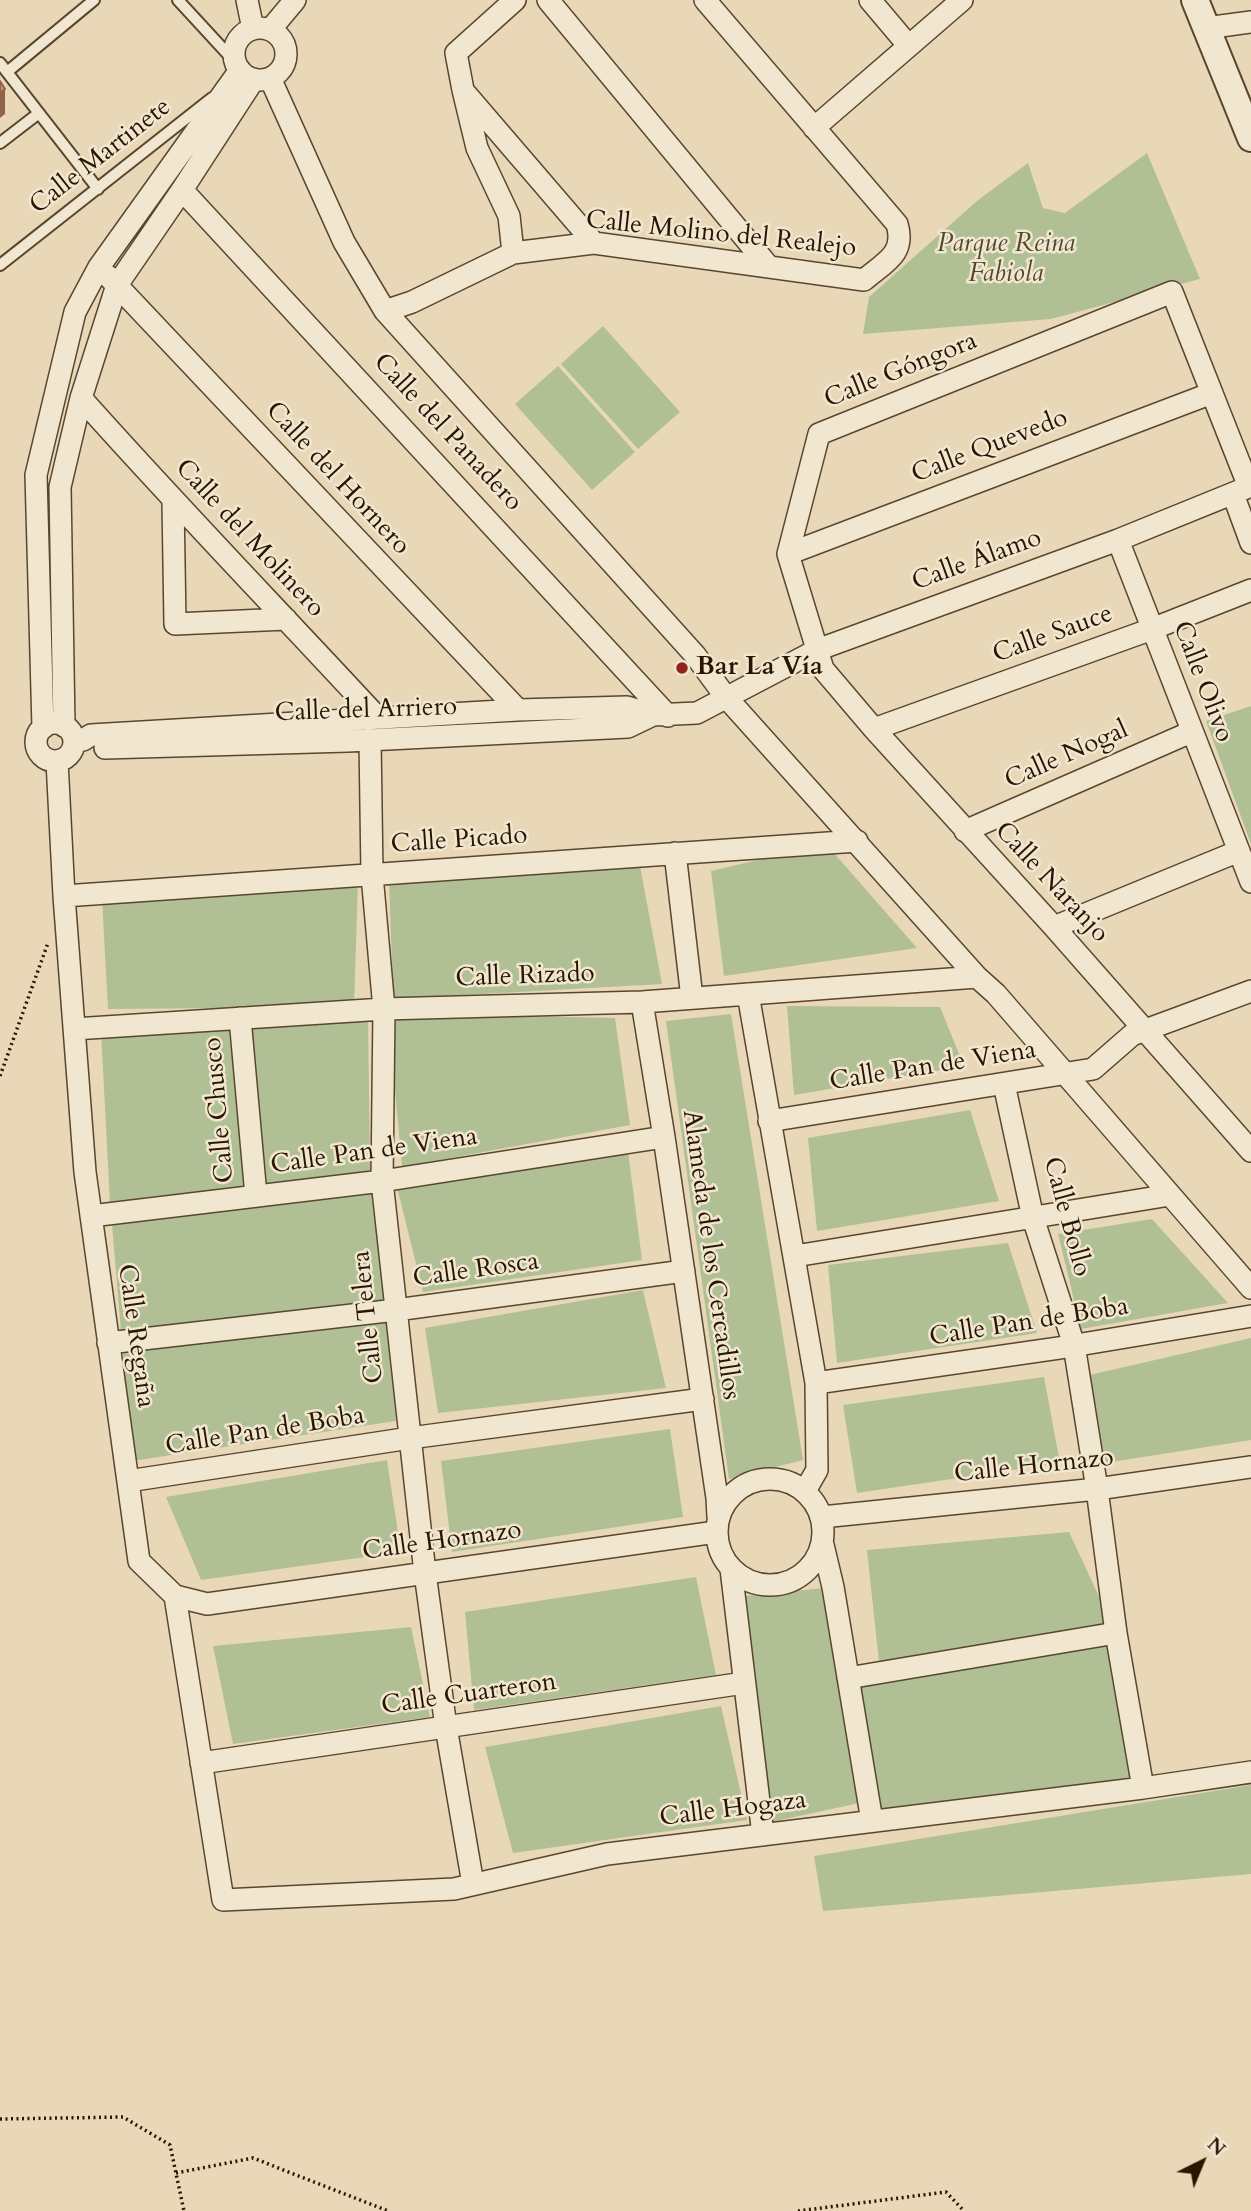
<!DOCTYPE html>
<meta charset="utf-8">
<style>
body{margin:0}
#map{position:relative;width:1251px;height:2211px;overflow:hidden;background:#e9d8b7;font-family:Cardo,serif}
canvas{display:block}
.north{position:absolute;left:1167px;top:2127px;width:70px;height:70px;-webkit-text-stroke:5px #f1e6d0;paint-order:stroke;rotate:43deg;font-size:19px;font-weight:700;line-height:28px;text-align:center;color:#2a1600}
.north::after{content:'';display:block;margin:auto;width:24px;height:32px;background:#2a1600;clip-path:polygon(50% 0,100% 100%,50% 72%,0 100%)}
</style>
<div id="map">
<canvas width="1251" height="2211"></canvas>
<div class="north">N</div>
</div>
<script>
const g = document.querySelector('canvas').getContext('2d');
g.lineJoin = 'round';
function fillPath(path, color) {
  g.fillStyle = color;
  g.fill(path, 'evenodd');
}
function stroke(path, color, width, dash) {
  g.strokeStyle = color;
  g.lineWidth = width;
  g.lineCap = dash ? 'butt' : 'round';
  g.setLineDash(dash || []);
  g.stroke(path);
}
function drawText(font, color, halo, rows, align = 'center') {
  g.font = font + ' Cardo,serif';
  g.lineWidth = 5;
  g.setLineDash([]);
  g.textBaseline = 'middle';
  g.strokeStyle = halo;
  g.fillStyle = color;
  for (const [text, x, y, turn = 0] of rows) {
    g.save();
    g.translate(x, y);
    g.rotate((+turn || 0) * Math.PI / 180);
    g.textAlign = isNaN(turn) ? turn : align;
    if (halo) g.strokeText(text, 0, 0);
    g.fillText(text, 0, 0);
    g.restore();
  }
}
fillPath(new Path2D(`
 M1147,153L1200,279L1051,319L863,334L869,297L977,201L1028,163L1043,208L1065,213Z
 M603,326L680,412L638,449L561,364Z
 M558,366L635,452L592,490L515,404Z
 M1251,706V844L1206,721Z
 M826,844L917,948L724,976L711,871Z
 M640,866L662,984L393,999L389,878Z
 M358,882L354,1007L108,1009L102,899Z
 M787,1006L940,1007L964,1066L794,1095Z
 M388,1013L615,1018L630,1125L402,1167Z
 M368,1014L370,1172L110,1204L101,1031Z
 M731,1014L803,1460L729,1479L666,1021Z
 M970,1110L999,1201L817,1231L808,1138Z
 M628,1151L642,1260L423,1292L397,1187Z
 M375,1181L396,1421L132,1461L111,1213Z
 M1152,1219L1228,1303L1081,1329L1058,1234Z
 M1008,1243L1037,1333L837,1363L828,1265Z
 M643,1290L666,1388L438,1413L425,1328Z
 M1251,1338V1440L1105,1463L1085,1376Z
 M1044,1377L1060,1463L857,1493L843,1405Z
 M670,1429L683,1517L452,1552L441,1461Z
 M387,1460L401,1552L201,1580L166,1497Z
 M1069,1532L1116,1633L1143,1788L872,1821L869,1801L762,1824L735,1597L833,1587L848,1677L880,1672L867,1550Z
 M696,1577L716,1675L474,1710L465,1612Z
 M411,1627L430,1717L233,1744L213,1646Z
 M721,1706L747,1820L513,1853L485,1747Z
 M1251,1785V1874L823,1911L814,1856Z`), '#b0c094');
const service = new Path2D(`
 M178,0L236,63
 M0,63L98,189
 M7,72L94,0
 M0,143L39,113
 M0,265L212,98`);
const minor = new Path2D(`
 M247,0L253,29
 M548,0L769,267
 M870,0L908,45
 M1206,28L1251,22
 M234 54a26 26 0 1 1 52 0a26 26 0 1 1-52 0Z
 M270,30L295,0
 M270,78L344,242L385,311L695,655L725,696L977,977L996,994L1251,1288
 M466,94L594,243
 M814,128L962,0
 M182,190L668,716
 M513,253L509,216L477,148L463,90L456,53L515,0
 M108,276L518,710
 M385,311L412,302L513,253L594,243L864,280C885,262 906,254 897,224L705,0
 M81,398C178,507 279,611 378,718
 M1249,487L1172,292L819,434L788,554L823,669L874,729L1054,927L1251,1151
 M1233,494L1251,543
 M173,502L175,624L286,619
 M1118,540L1251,882
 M788,554L1212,393
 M36 742a19 19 0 1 1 38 0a19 19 0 1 1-38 0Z
 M64,726L60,487L81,398L117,285L182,190L254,79
 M43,728L36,475L75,312L99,267L240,70
 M874,729L1152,629L1251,590
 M370,739L372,875L384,1009L382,1181L425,1573L446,1727L473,1884
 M74,740H83L91,735L518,710L627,707L653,715L697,713L817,650L1118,540L1251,486
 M105,748L348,741L628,727L653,715
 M57,761L64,896L85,1172L139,1561L175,1596L223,1900L454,1889L607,1854L1143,1788L1251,1772
 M965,831L1191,732
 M675,853L692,998
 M64,896L857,841
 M1054,927L1239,851
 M748,994L816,1383L817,1470L805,1491
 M642,1002L664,1137L717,1498L718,1517
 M240,1018L256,1196
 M74,1029L384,1009L642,1002L977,977
 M1004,1084L1033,1218L1074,1345L1097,1489L1116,1633L1143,1788
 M769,1121L1093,1069L1132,1035L1251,991
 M91,1216L382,1181L664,1137
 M795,1256L1170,1195
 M108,1343L396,1310L684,1271
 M816,1383L1059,1348L1251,1316
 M717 1532a53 53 0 1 1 106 0a53 53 0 1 1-106 0Z
 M128,1481L410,1438L703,1399
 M822,1517L1097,1489L1251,1467
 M823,1545L833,1587L872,1821
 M731,1569L763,1835
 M175,1596L207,1604L716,1532
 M848,1678L1116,1633
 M201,1763L744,1683`);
const tertiary = new Path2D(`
 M1195,0L1251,138`);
stroke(service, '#5a462e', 14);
stroke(minor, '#5a462e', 24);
stroke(tertiary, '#5a462e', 30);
stroke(new Path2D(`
 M0,1076L48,943
 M0,2119L123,2117L170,2145L184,2211
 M176,2173L253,2158L388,2211
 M798,2211L946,2192L964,2211`), '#2a1600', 3.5, [2, 3.5]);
stroke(service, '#f1e6d0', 10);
stroke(minor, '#f1e6d0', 21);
stroke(tertiary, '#f1e6d0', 26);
fillPath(new Path2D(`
 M5,89V114L0,118V93Z`), '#91634b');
const building = new Path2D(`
 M0,81L5,89L0,93Z`);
fillPath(building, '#cf8e6b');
stroke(building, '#91634b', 2);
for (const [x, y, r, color] of [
 [682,668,7,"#8f2418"]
]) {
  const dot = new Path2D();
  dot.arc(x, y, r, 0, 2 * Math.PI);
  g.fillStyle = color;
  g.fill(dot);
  stroke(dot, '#f1e6d0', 2.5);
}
drawText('26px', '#2a1600', '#f1e6d0', [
 ["Calle Martinete",101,157,-38],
 ["Calle Molino del Realejo",721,235,6],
 ["Calle Góngora",901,371,-22],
 ["Calle del Panadero",447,433,47],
 ["Calle Quevedo",990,447,-21],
 ["Calle del Hornero",337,479,47],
 ["Calle del Molinero",249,539,47],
 ["Calle Álamo",977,561,-20],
 ["Calle Sauce",1053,635,-20],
 ["Calle Olivo",1202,682,69],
 ["Calle del Arriero",366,711,-2],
 ["Calle Nogal",1067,756,-24],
 ["Calle Picado",459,841,-4],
 ["Calle Naranjo",1051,883,47],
 ["Calle Rizado",525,977,-2],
 ["Calle Pan de Viena",933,1067,-9],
 ["Calle Chusco",220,1110,-95],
 ["Calle Pan de Viena",374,1152,-8],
 ["Calle Bollo",1066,1217,75],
 ["Alameda de los Cercadillos",710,1255,82],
 ["Calle Rosca",476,1271,-8],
 ["Calle Telera",369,1317,-96],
 ["Calle Pan de Boba",1029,1323,-9],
 ["Calle Regaña",135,1336,82],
 ["Calle Pan de Boba",265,1432,-9],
 ["Calle Hornazo",1034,1467,-6],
 ["Calle Hornazo",442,1542,-8],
 ["Calle Cuarteron",469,1695,-8],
 ["Calle Hogaza",733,1810,-7]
]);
drawText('italic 26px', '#52492c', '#f1e6d0', [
 ["Parque Reina",1006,245],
 ["Fabiola",1006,275]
]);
drawText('bold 26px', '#2a1600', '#f1e6d0', [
 ["Bar La Vía",696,668]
], 'left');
</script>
